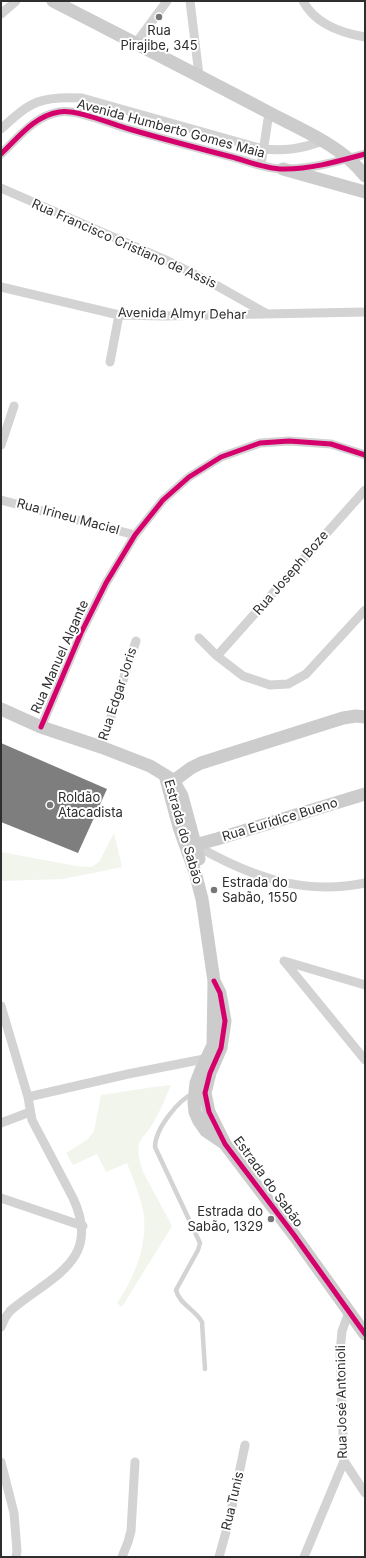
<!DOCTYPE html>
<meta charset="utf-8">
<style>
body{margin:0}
#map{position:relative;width:366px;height:1558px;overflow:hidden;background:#fff;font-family:Inter,sans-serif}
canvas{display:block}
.frame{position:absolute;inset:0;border:2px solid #2e2e2e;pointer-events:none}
</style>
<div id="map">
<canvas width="366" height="1558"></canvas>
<div class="frame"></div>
</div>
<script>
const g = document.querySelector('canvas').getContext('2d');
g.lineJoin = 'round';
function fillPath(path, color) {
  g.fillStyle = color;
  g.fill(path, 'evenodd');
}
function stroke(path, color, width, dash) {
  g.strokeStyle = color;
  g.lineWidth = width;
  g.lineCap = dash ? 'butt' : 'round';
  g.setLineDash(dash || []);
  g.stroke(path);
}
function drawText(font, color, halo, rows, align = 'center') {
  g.font = font + ' Inter,sans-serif';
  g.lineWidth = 4;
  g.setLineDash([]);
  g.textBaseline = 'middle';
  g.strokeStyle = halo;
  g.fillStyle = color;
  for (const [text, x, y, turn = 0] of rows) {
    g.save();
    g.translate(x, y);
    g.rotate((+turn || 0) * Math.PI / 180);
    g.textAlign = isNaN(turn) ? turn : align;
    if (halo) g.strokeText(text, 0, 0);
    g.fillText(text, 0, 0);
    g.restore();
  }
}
fillPath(new Path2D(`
 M114,833L122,867L63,879L1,881V852L76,866L91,867L99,862Z
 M171,1085C164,1101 158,1117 148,1131C145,1135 140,1139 139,1144C137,1153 140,1163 143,1172L172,1226L122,1307L117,1303C134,1279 147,1246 144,1216C142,1199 133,1179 127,1163L106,1172L97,1154L73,1165L66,1153L88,1139L94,1131L101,1095L154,1087Z`), '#f1f5ec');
fillPath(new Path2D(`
 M1,743L107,789L78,853L1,822Z`), '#7e7e7e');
stroke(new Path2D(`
 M194,1093C178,1100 155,1129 155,1147L200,1243L198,1250L176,1290C179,1304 196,1310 202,1322L205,1369`), '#d3d3d3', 4.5);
stroke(new Path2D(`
 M190,1L199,75
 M303,1C315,24 341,33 365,37
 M1,14L16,1
 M136,43L167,1
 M1,129C31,101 40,96 82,98L263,149C285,151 302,149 322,141
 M1,154C18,138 34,116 59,112C77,109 111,124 129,129C163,139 197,148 232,157C247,161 269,170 285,169C312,169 339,161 365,154
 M261,165L269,113
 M1,188L166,260L214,284L267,314
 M1,287L119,315L163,316L365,312
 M110,362L119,315
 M1,445L14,406
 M1,500L135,535
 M199,638L217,656L243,676L270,685L288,684L306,674L365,610
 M217,656L365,490
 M41,727L81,633L106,583L135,535L163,500L189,477L221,457L260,443L289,441L331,444L365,455
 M101,747L136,641
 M195,845C249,876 302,896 365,883
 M284,961L365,1060
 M284,961L365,985
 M1,1006L28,1097L32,1120L73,1198C103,1262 49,1277 10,1311L5,1318L1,1327
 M28,1097L128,1074L209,1058
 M1,1123L30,1112
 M1,1198L83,1226
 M344,1461L365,1493
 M1,1462L14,1513L17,1551L16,1557
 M122,1557L128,1542L131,1531L135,1462
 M219,1557L229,1521L245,1445
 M304,1557L344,1461L340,1352L342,1331L349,1312`), '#d3d3d3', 9);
stroke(new Path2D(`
 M53,1C123,37 194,73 264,110C297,128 342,145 365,176
 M283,169L365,192
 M1,709L41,727L101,747L150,766L173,780L182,796L199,859
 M165,775L179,827L195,872L202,899L214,981L213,1045L201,1070L196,1083L194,1102L195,1112L199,1121L206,1131L225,1144
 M168,785L191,768L201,763L343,718L356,716L365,717
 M188,840L195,845L217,839L365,794
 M214,981L220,993L225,1021L221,1048L210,1073L205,1093L209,1112L225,1144L294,1235L365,1334`), '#ccc', 13);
stroke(new Path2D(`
 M1,154C18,138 34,116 59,112C77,109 111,124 129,129C163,139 197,148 232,157C247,161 269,170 285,169C312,169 339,161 365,154
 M41,727L81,633L106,583L135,535L163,500L189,477L221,457L260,443L289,441L331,444L365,455
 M214,981L220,993L225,1021L221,1048L210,1073L205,1093L209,1112L225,1144L294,1235L365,1334`), '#d6006c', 5);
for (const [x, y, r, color] of [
 [159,17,4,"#777"],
 [50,805,4,"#777"],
 [214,890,4,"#777"],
 [271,1219,4,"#777"]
]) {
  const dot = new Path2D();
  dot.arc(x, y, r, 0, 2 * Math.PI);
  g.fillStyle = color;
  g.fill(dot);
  stroke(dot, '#fff', 1.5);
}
drawText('13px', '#2e2e2e', '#fff', [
 ["Rua",159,31,"center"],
 ["Pirajibe, 345",159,46,"center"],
 ["Roldão",58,798],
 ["Atacadista",58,813],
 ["Estrada do",222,883],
 ["Sabão, 1550",222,898],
 ["Estrada do",263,1212,"right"],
 ["Sabão, 1329",263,1227,"right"]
], 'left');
drawText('13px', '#2e2e2e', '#fff', [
 ["Avenida Humberto Gomes Maia",171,129,15],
 ["Rua Francisco Cristiano de Assis",124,244,24],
 ["Avenida Almyr Dehar",182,314,1],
 ["Rua Irineu Maciel",68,517,15],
 ["Rua Joseph Boze",291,573,-49],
 ["Rua Manuel Algante",60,657,-66],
 ["Rua Edgar Joris",118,694,-72],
 ["Rua Eurídice Bueno",280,820,-17],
 ["Estrada do Sabão",183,832,74],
 ["Estrada do Sabão",268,1182,54],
 ["Rua José Antonioli",342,1402,-91],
 ["Rua Tunis",233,1501,-77]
]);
</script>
